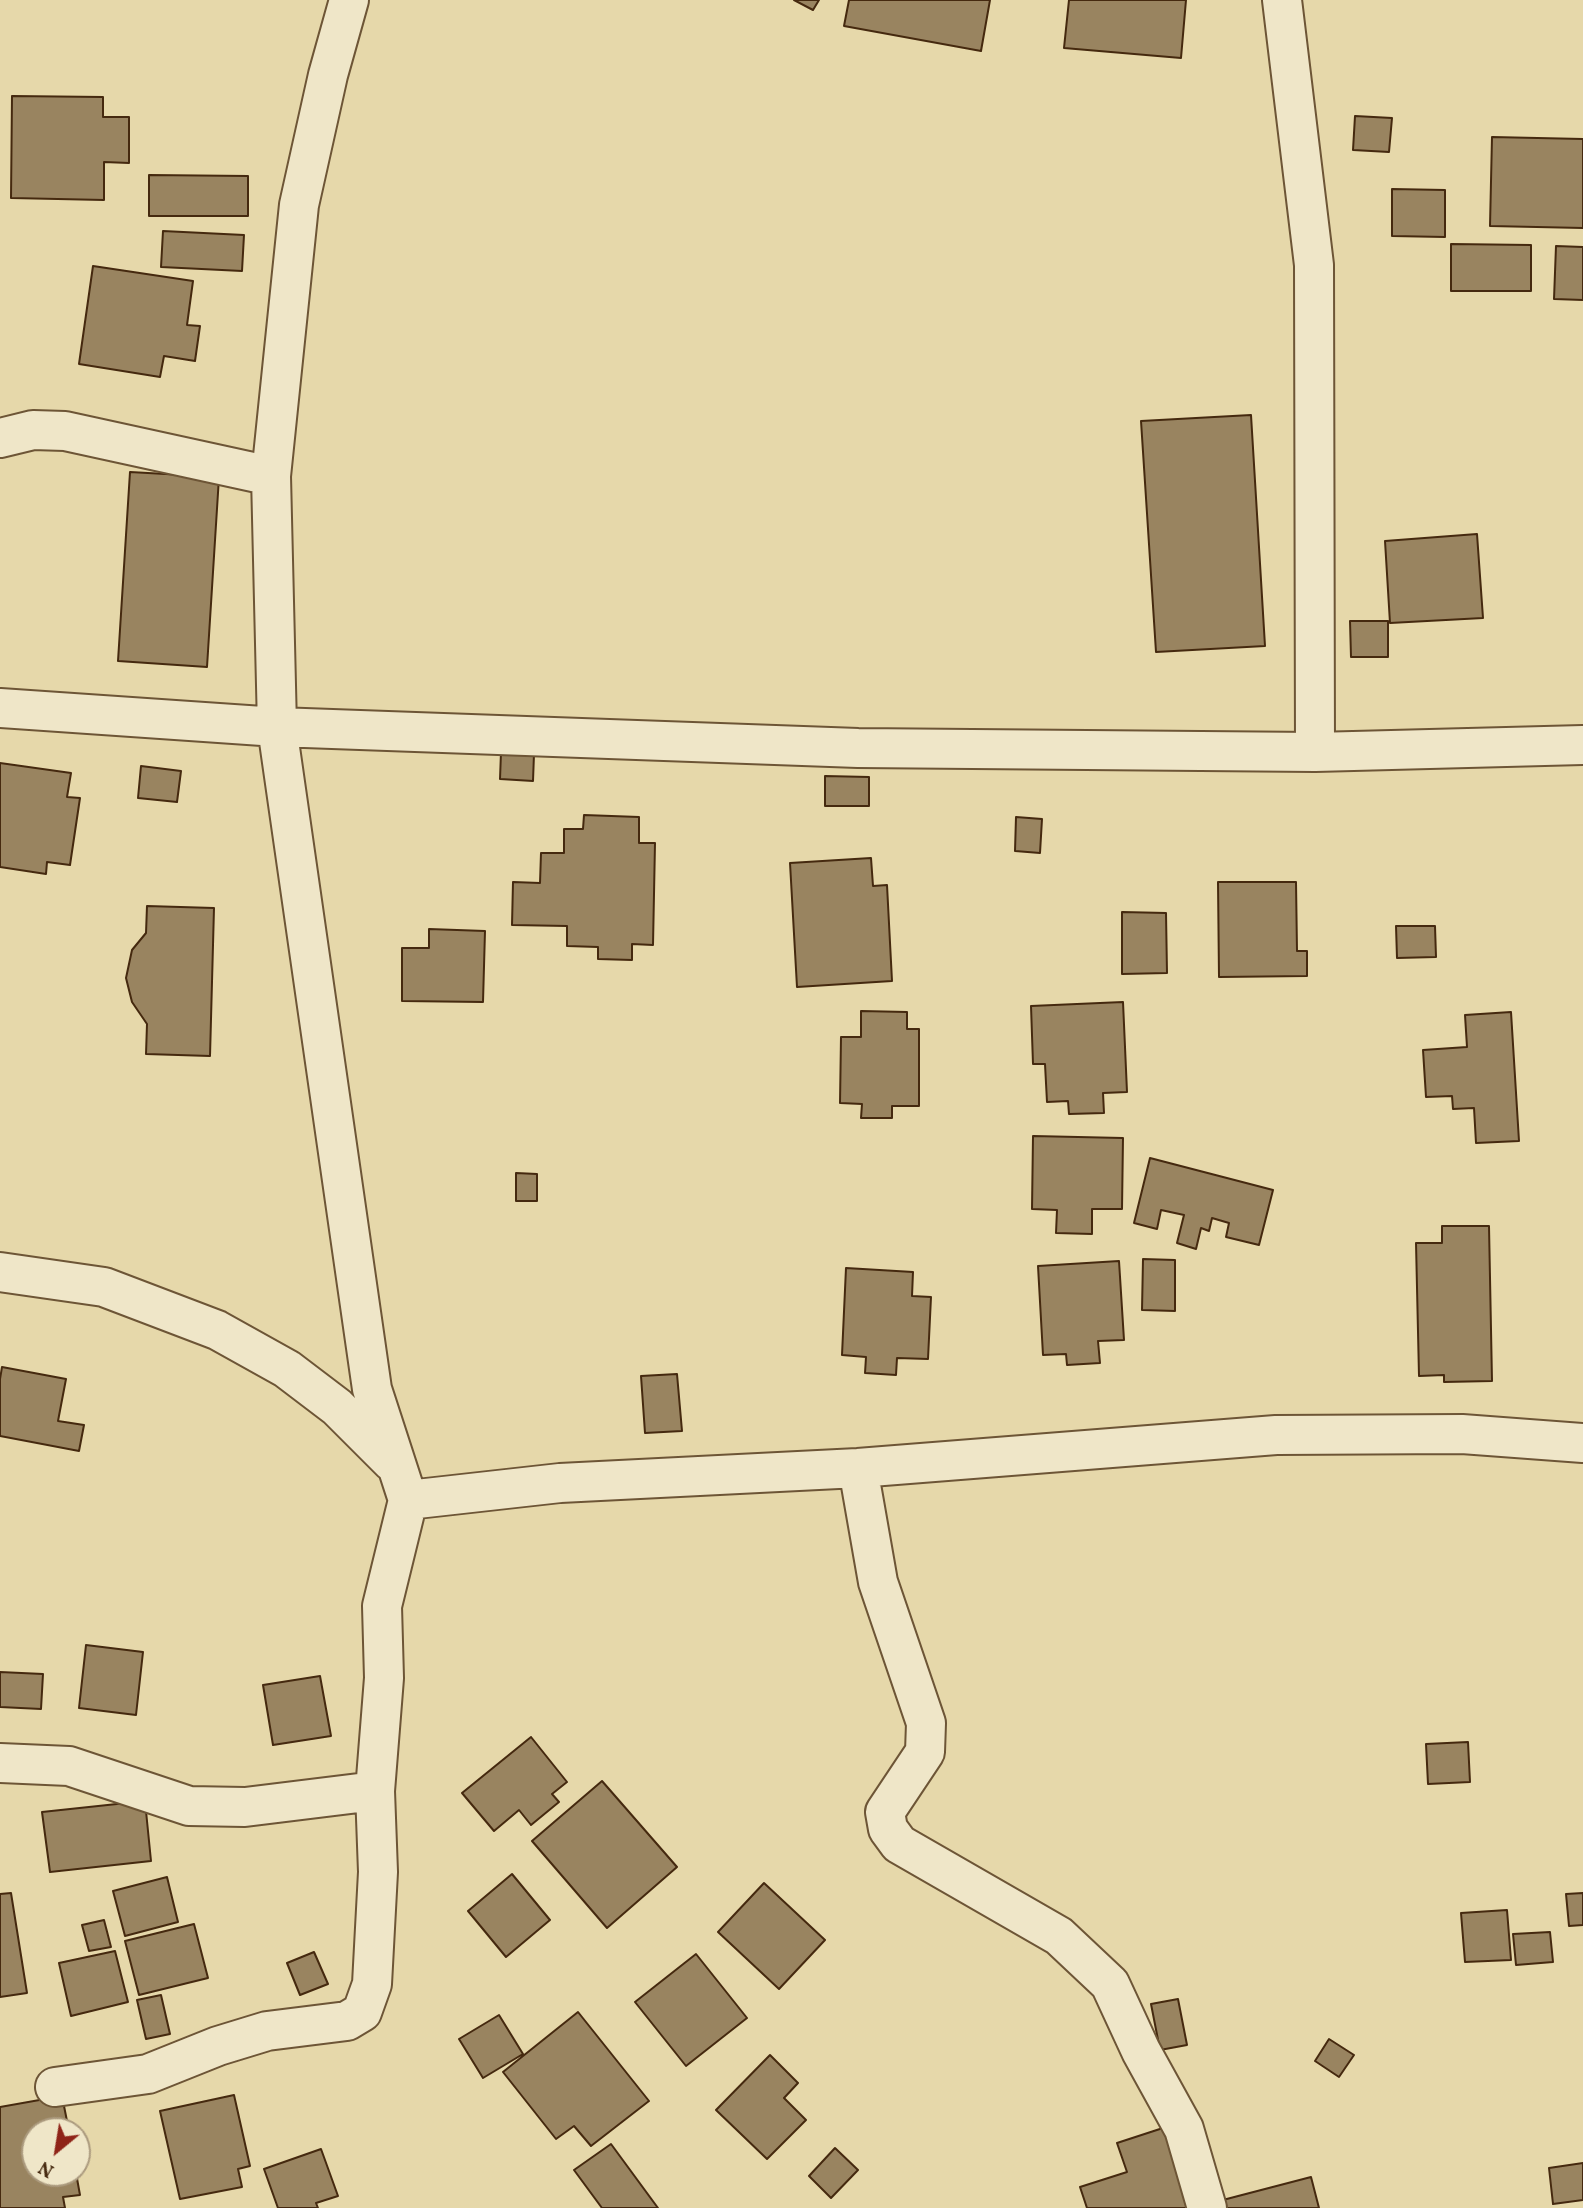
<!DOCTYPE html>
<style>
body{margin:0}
#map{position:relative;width:1583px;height:2208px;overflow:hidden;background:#e6d8aa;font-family:Vollkorn,serif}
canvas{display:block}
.north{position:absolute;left:21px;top:2117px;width:70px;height:70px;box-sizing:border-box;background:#efe6c8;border:2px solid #ab9a7e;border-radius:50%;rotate:210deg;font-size:19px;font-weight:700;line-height:28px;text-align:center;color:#45290f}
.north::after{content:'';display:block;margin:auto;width:24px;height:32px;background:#8f2418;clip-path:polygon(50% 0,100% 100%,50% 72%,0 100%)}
</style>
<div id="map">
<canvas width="1583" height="2208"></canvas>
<div class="north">N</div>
</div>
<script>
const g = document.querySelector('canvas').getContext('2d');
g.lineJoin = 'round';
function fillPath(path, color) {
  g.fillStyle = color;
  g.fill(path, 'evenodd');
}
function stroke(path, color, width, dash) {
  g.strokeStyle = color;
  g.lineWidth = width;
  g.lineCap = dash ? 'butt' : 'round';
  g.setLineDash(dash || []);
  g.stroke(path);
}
const building = new Path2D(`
 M794,0H819L813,10Z
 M849,0H990L981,51L844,26Z
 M1069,0H1186L1181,58L1064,48Z
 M12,96L103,97V117H129V163L104,162V200L11,198Z
 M1355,116L1392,118L1389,152L1353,150Z
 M1492,137L1583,139V228L1490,226Z
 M149,175L248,176V216H149Z
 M1392,189L1445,190V237L1392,236Z
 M163,231L244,235L242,271L161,267Z
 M1451,244L1531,245V291H1451Z
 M1556,246L1583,247V300L1554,299Z
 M93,266L193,281L187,325L200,326L195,361L164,356L160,377L79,364Z
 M1251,415L1265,646L1156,652L1141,421Z
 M130,472L219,477L207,667L118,661Z
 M1477,534L1483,618L1390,623L1385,541Z
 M1350,621H1388V657H1351Z
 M501,752L534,754L533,781L500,779Z
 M0,763L71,773L67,797L80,798L70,865L47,862L46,874L0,867Z
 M141,766L181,771L177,802L138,798Z
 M825,776L869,777V806H825Z
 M584,815L639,817V843H655L653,945L632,944V960L598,959V947L567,946V926L512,925L513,882L540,883L541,853H564V829H583Z
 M1016,817L1042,819L1040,853L1015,851Z
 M871,858L873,886L887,885L892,981L797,987L790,863Z
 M1218,882H1296L1297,951H1307V976L1219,977Z
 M147,906L214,908L210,1056L146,1054L147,1024L132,1002L126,978L132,950L146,933Z
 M1122,912L1166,913L1167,973L1122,974Z
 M1396,926H1435L1436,957L1397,958Z
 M429,929L485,931L483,1002L402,1001V948H429Z
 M1123,1002L1127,1092L1103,1093L1104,1113L1069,1114L1068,1101L1047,1102L1045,1064H1033L1031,1006Z
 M861,1011L907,1012V1029H919V1106H892V1118H861L862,1104L840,1103L841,1037H861Z
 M1511,1012L1519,1141L1476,1143L1474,1108L1453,1109L1452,1096L1426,1097L1423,1050L1467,1047L1465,1015Z
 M1033,1136L1123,1138L1122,1209H1092V1234L1056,1233L1057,1210L1032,1209Z
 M1150,1158L1273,1190L1259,1245L1226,1237L1229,1223L1212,1218L1209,1231L1201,1228L1196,1249L1177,1243L1184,1215L1161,1210L1157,1229L1134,1223Z
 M516,1173L537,1174V1201H516Z
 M1442,1226H1489L1492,1381L1444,1382V1375L1419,1376L1416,1243H1442Z
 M1143,1259L1175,1260V1311L1142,1310Z
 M1119,1261L1124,1340L1098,1341L1100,1363L1067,1365L1066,1354L1043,1355L1038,1266Z
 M846,1268L913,1272L912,1296L931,1297L928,1359L897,1358L896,1375L865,1373L866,1357L842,1355Z
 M2,1367L66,1379L58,1421L84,1425L79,1451L0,1436V1379Z
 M677,1374L682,1431L645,1433L641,1376Z
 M86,1645L143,1652L136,1715L79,1708Z
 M0,1672L43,1674L41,1709L0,1707Z
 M320,1676L331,1736L273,1745L263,1685Z
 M531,1737L567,1782L552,1794L559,1802L531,1825L519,1810L494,1831L462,1793Z
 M1468,1742L1470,1782L1428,1784L1426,1744Z
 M602,1781L677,1867L607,1928L532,1841Z
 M145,1801L151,1861L50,1872L42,1812Z
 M512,1874L550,1920L506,1957L468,1911Z
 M167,1877L178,1922L125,1936L113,1891Z
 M764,1883L825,1940L779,1989L718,1932Z
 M11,1893L27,1993L0,1997V1894Z
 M1583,1893V1925L1569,1926L1566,1894Z
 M1507,1910L1511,1960L1465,1962L1461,1913Z
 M104,1920L111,1947L89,1951L82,1925Z
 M194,1924L208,1978L139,1995L125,1941Z
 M1550,1932L1553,1962L1516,1965L1513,1934Z
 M115,1951L128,2002L71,2016L59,1963Z
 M314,1952L328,1984L300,1995L287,1963Z
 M696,1954L747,2018L686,2066L635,2002Z
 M161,1995L170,2034L146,2039L137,2000Z
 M1178,1999L1187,2045L1160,2050L1151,2004Z
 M578,2012L649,2101L591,2146L574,2126L556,2139L503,2072Z
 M499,2015L523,2054L483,2078L459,2039Z
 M1329,2039L1354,2055L1339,2077L1315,2061Z
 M770,2055L798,2083L784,2098L806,2120L767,2159L716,2110Z
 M234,2095L250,2166L238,2169L242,2187L180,2199L160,2111Z
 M62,2096L69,2131H35V2173H76L80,2195L63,2197L65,2208H0V2107Z
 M1166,2127L1192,2208H1087L1080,2187L1127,2172L1117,2143Z
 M611,2144L658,2208H602L574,2170Z
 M835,2148L858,2170L831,2198L809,2176Z
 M321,2149L338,2196L316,2203L318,2208H278L264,2169Z
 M1583,2163V2200L1553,2204L1549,2168Z
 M1311,2177L1319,2208H1221L1219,2201Z`);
fillPath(building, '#998460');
stroke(building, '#45290f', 2);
const minor = new Path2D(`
 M1282,0L1314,265L1315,752
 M0,438L33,430L65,431L271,476
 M0,708L277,727L858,748L1315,752L1583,745
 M0,1272L104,1287L217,1330L287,1369L337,1407L392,1462
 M858,1468L878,1582L926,1723L925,1752L885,1812L888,1829L899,1844L1059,1936L1110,1984L1141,2051L1184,2129L1207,2208
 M408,1500L560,1483L858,1468L1276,1435L1462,1434L1583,1443
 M0,1763L69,1766L189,1806L245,1807L375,1791
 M55,2087L148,2074L218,2046L267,2031L347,2021L362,2012L372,1984L378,1872L375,1791L384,1678L382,1606L408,1500L372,1389L277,727L271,476L299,205L328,75L349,0`);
stroke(minor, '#6d5536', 42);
stroke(minor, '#efe6c8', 38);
</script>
